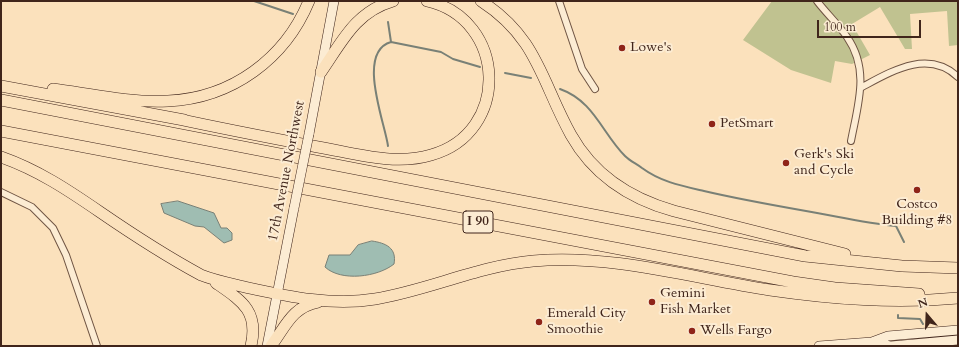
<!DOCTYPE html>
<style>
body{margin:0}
#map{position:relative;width:959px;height:347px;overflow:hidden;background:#fbe1bc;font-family:Cardo,serif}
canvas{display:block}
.frame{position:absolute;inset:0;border:2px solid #40251b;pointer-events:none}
.north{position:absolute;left:907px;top:295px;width:40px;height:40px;-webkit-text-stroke:3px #fcecd3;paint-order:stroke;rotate:341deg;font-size:11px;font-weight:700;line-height:16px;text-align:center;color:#40251b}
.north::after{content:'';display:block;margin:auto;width:14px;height:18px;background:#40251b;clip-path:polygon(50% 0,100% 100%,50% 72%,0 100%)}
.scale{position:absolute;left:817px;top:20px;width:104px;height:18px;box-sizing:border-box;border:2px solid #40251b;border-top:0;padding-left:5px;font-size:12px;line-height:14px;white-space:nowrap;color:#40251b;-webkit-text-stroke:3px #fcecd3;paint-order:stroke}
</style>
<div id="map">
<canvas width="959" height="347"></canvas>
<div class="frame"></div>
<div class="north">N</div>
<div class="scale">100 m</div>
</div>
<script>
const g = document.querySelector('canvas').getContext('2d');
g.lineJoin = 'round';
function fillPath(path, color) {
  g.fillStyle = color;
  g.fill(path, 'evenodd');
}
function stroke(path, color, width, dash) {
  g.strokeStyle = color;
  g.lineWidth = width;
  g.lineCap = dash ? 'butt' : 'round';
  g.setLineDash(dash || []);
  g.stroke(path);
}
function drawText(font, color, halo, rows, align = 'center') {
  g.font = font + ' Cardo,serif';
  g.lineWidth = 4;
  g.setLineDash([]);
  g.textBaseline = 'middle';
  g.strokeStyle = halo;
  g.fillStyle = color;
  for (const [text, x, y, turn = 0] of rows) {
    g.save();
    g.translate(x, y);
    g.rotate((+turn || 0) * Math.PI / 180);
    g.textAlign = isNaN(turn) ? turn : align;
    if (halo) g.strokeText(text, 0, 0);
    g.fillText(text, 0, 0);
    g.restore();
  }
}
fillPath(new Path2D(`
 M772,1H958V45L949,46L947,11L910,14L912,49H905L880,7L852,24L870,55L852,64L835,61L831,83L791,70L743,40Z`), '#c0c290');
const water = new Path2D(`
 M178,201L214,213L221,228H227L232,233V240L224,243L204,227L195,226L164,213L161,204Z
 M372,241C386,243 397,248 394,264C378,277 341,282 325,267L329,255H350L358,245Z`);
fillPath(water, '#9fbdb2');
stroke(water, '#798076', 1);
stroke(new Path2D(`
 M254,1L293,14
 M388,22L391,42
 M505,73L531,78
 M560,89C594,101 602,133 625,156C630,161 637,164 642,168C661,182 682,186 704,191C738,199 772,205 806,211C836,216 865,223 896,226L904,242
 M388,146C385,123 356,52 391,42L441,52L453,59L480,67
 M898,315V318L920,319L923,324`), '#798076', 2);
const street = new Path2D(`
 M559,1L582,69L595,89
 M817,1C826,13 838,24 847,37C870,70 858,104 851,141
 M862,87C892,71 928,49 958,77
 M1,192L32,207L53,228L66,255L97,346`);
const secondary = new Path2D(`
 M309,134L334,1
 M872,342L888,336L958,330
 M267,346L294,208
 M819,346L872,342L890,346
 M891,346L958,340`);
const highway = new Path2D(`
 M481,1C538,38 541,81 571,135C594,176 631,199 674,211L845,254
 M321,72C342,42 355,12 393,1
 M1,86L184,120
 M53,89C90,94 130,103 168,101C232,98 285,59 309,1
 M1,100L805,256L902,266L958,268
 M178,119C224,129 271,138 318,147C354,153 394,166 431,155C511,133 507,19 427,1
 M1,131L793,282L835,288L919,294
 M1,157C38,170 68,190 100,212C132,234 166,256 201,275C216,281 233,284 249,288C290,297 333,306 375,299C429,290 478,266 533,261C612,254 692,278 770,290C833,299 894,304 958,298
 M216,283C242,301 259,311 251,346
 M271,346C286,326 292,307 318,302`);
stroke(street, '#6f5443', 8);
stroke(secondary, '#40251b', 10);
stroke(highway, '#40251b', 12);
stroke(street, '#fcecd3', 6);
stroke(secondary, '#fcecd3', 9);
stroke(highway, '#fbe1bc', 11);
const secondaryBridge = new Path2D(`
 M294,208L309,134`);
stroke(secondaryBridge, '#40251b', 10, []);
stroke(secondaryBridge, '#fcecd3', 9);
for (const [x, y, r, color] of [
 [622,48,4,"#8f2418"],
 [712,124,4,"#8f2418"],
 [786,163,4,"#8f2418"],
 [917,190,4,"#8f2418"],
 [652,302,4,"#8f2418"],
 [539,322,4,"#8f2418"],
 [692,331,4,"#8f2418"]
]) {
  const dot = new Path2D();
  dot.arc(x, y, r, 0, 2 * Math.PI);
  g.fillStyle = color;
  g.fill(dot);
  stroke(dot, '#fcecd3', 1.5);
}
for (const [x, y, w] of [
 [478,222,30]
]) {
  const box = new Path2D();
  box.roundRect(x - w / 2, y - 11, w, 22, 3);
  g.fillStyle = '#fcecd3';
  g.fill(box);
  stroke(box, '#40251b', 1);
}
drawText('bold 13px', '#40251b', null, [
 ["I 90",478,222]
]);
drawText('14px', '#40251b', '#fcecd3', [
 ["Lowe's",630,48],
 ["PetSmart",720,124],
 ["Gerk's Ski",794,155],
 ["and Cycle",794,171],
 ["Costco",917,205,"center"],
 ["Building #8",917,221,"center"],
 ["Gemini",660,294],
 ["Fish Market",660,310],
 ["Emerald City",547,314],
 ["Smoothie",547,330],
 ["Wells Fargo",700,331]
], 'left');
drawText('14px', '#40251b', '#fcecd3', [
 ["17th Avenue Northwest",287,171,-79]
]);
</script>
